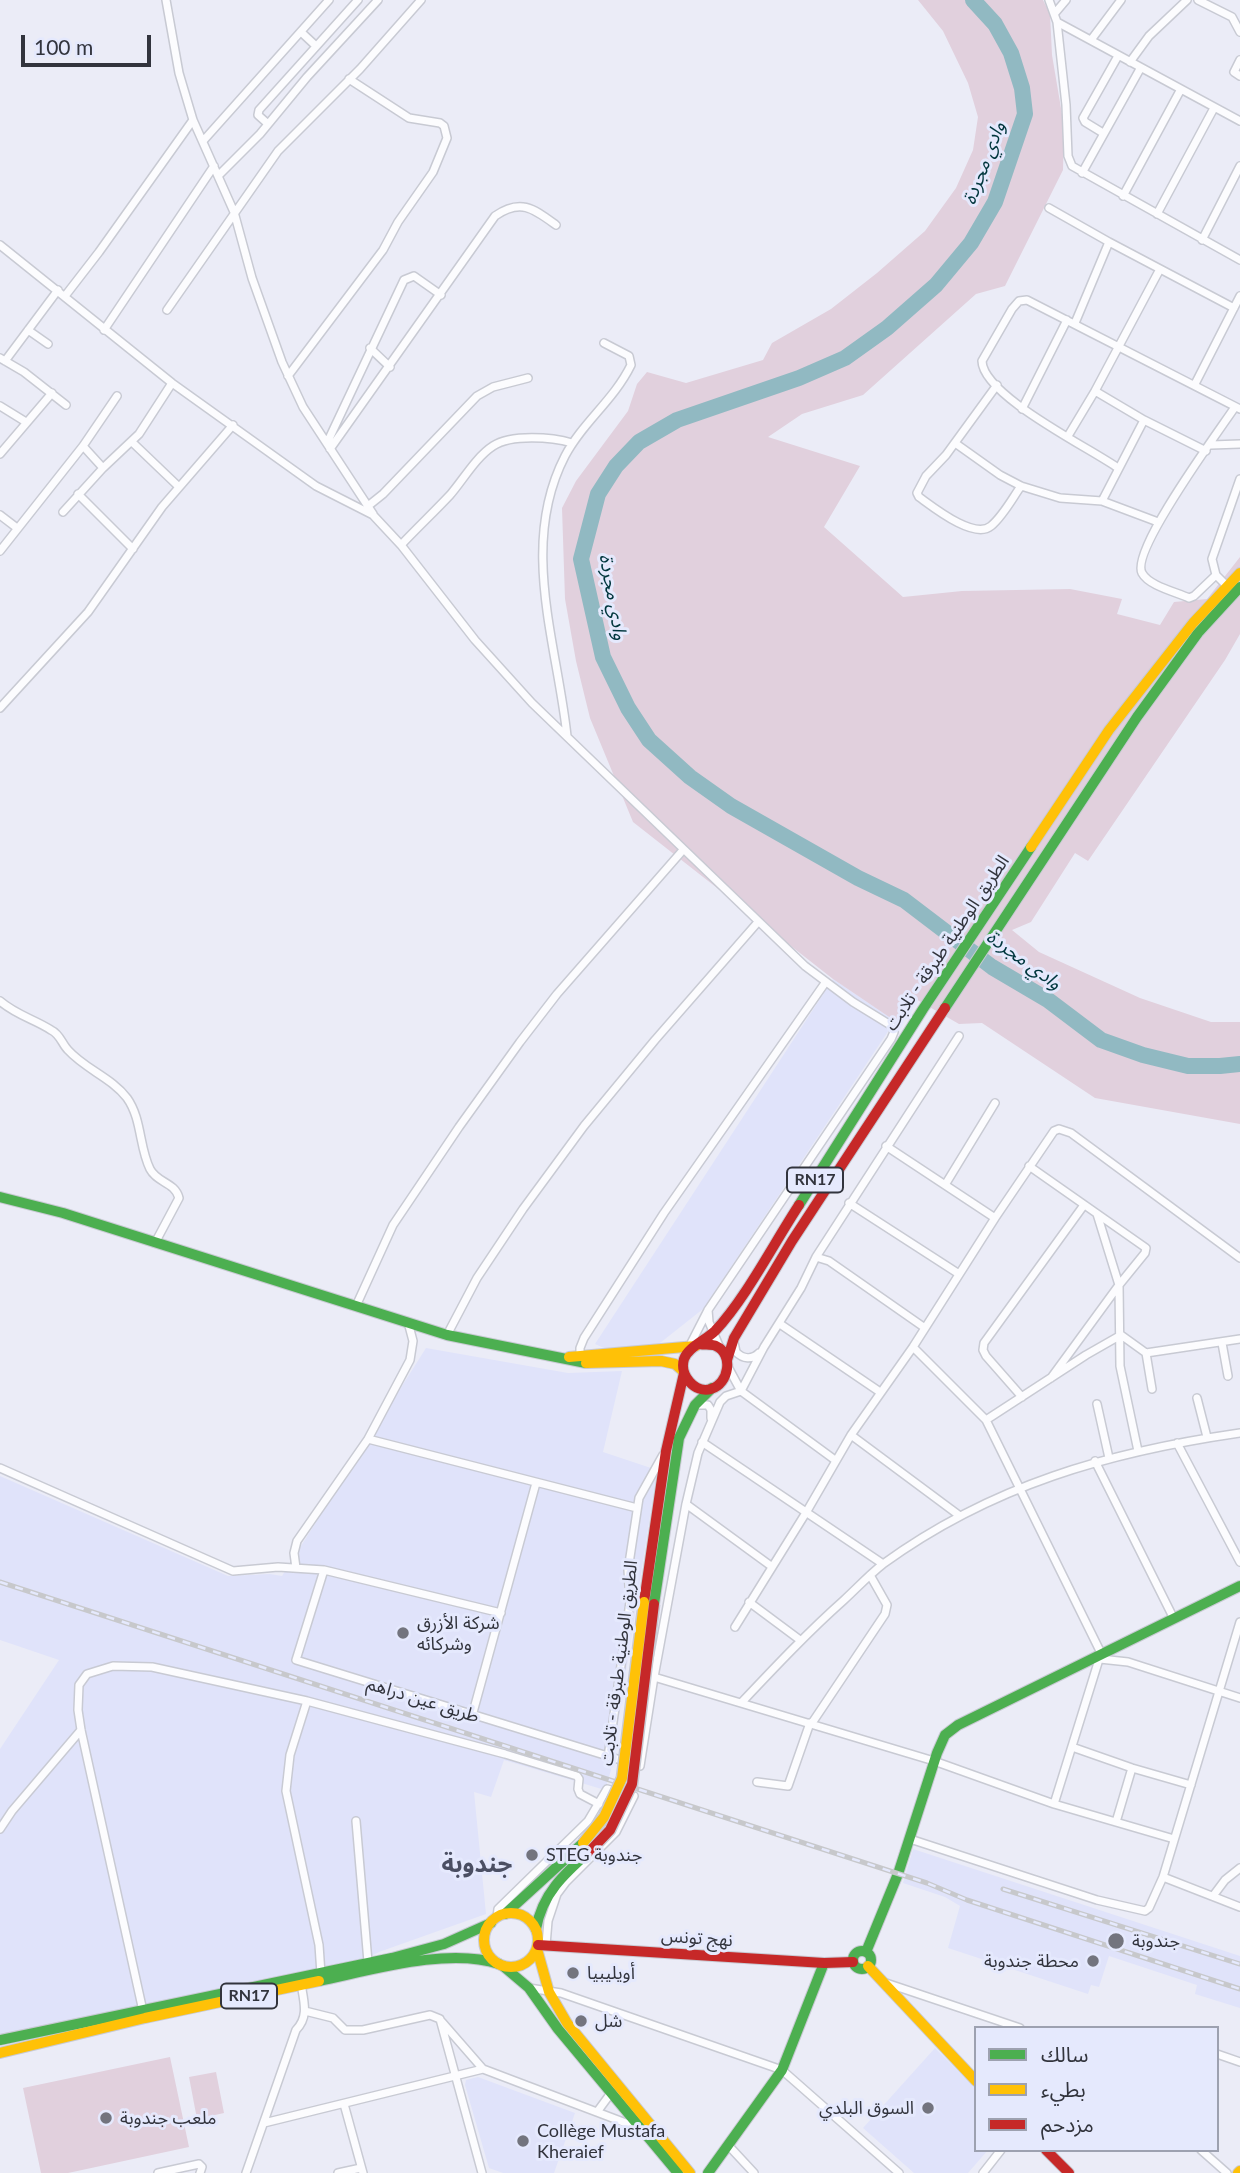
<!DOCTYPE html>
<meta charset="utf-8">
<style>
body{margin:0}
#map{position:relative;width:1240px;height:2173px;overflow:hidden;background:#ebecf7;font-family:Lato,"Noto Sans Arabic",sans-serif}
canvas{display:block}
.legend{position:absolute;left:974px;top:2026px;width:245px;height:126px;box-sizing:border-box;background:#e5e9fd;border:2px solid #9da1b0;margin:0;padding:9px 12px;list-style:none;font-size:21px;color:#32343d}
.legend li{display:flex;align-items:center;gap:14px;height:35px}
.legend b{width:35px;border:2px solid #9da1b0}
.scale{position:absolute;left:21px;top:35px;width:130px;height:32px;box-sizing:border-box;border:4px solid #32343d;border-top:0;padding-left:9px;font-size:21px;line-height:24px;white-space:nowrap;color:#32343d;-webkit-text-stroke:5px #e5e9fd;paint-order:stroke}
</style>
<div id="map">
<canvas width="1240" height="2173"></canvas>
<ul class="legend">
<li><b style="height:9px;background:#4caf50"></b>سالك</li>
<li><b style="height:9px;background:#ffc107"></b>بطيء</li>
<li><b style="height:9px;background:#c62828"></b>مزدحم</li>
</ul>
<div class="scale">100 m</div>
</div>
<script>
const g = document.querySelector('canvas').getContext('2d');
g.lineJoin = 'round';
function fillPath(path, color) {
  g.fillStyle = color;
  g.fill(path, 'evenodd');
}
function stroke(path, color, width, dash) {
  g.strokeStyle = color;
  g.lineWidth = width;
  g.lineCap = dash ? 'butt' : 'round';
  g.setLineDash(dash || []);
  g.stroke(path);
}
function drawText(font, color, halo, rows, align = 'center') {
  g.font = font + ' Lato,"Noto Sans Arabic",sans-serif';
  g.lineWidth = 6;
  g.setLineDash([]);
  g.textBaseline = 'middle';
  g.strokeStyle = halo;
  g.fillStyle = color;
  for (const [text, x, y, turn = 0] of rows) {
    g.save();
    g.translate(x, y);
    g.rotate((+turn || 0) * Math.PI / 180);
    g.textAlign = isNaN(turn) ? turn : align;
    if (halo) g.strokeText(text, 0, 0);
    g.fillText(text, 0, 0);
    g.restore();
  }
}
fillPath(new Path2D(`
 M833,979L895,1021L703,1309L660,1343L613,1352L595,1344Z
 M426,1348L568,1373L622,1371L603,1452L657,1470L611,1770L605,1790L504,1760L491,1797L474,1792L486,1914L379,1952L355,1964L0,2036V1749L59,1660L0,1640V1476L228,1576L270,1574L282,1576Z
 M913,1849L1240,1956V2008L1195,1994L1197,1985L1109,1956L1099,1987L1091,1985L1088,1994L948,1948L960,1906L945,1897L903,1883Z
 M935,2048L976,2089V2150H988L968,2173H914L863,2128Z
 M478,2077L575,2113L554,2173H503L489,2168L465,2085L466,2080Z`), '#e0e3fa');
fillPath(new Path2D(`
 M918,0H1043L1050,14L1052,55L1064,126L1063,170L1005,286L976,294L863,395L802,414L768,437L860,466L824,527L903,597L962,591L1070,589L1122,599L1117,614L1160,625L1174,602L1207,599L1240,557V634L1225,660L1088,861L1075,853L1031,922L1012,930L1039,952L1140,998L1211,1022H1240V1124L1095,1098L982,1023L959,1024L914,998L895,1021L833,979L633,822L590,718L576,661L565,599L562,508L576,481L628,411L637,384L647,372L686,383L763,360L772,343L831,309L877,273L925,231L956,188L973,150L978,117L968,83L943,31Z
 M170,2057L189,2147L68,2173H41L23,2088Z
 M216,2072L224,2113L197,2119L189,2077Z`), '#e1d0dd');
stroke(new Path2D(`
 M973,0L995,24L1011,53L1022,88L1025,114L995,202L971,243L936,285L887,328L845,358L799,378L677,420L639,442L616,466L598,494L581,559L603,657L628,708L649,740L690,777L731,806L858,878L904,900L992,967L1048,1000L1101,1040L1143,1055L1188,1066H1220L1240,1064`), '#91b9c2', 16);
const street = new Path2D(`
 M166,0L179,73L193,120L234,212L252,278L282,362L303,407L373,514
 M1049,0L1057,22L1066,105L1068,156L1072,166L1240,260
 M1198,0L1232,17L1240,32
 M1055,13L1066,0
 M1057,22L1240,121
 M301,32L316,46
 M1091,40L1121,0
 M1240,60L1234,72L1240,76
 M1130,62L1149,36L1187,0
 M268,124L258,115L259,110L358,0
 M1103,133L1085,122L1083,118L1118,56
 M203,141L329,0
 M1082,173L1140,69
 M218,176L260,134L307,77L378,0
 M1123,196L1181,89
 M1049,208L1109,242L1234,308
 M1157,214L1214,108
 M1202,240L1240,166
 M0,245L172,383L316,486L373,515L401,545L475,640L532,703L805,966L853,1002L892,1026L894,1032L891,1039L708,1310L688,1349
 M65,296L99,252L193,120
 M167,310L278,151L360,69L421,0
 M1075,323L1109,242
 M28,330L48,344
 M104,330L214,166
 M370,348L390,367
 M0,358L24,372L66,405
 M5,361L58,290
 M288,376L383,250L398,222L433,172L447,138L444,126L440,123L409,118L349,79
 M1195,384L1240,296
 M997,385L946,455L926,476L917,493L919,497C933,507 974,540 991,526C1003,516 1012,499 1021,486
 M1095,391L1144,420L1206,451
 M0,406L26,422
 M1022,409L1067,320
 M1068,436L1095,391L1160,269
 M132,442L179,487
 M327,443L404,280L414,276L441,295
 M955,443L1000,475L1021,486L1060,498L1102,501L1158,522
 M1211,445L1240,444
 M83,446L103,468
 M330,449L495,216C521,198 534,209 556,225
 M0,454L52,393
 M1118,468C1090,448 983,396 982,361L1012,309L1019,301L1027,300L1240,409
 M78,494L133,549
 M1102,501L1144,420
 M368,506L383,494L477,396L493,387L528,378
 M63,512L103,468L139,434L172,383
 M0,515L17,528
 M401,545C417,528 434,512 450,495C463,480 476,457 493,446C511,434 552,437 572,443
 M0,551L83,446L117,396
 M1216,575L1194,596L1189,598C1176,592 1149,586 1142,573C1130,551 1219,431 1235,407
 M1227,586L1216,575L1212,559L1240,479
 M0,708L88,612L162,507L233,425
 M567,736C557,643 519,545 565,456C582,423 614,400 631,365L629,356L604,343
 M0,1001C16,1015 34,1019 51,1030C60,1034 62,1044 68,1050C85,1069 112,1078 127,1098C142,1119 139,1147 150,1169C157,1183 175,1182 179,1198L155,1243
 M886,1146L995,1218
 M1029,1166L1146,1248L1145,1253L1119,1285L1051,1378
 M945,1185L995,1103
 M849,1203L959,1274
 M1097,1214L1119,1285L1120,1366L1138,1451
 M816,1257L829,1261L925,1328
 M356,1306L393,1225L459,1127L520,1042L557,994L683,850
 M708,1310L709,1322L720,1348
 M780,1324L880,1392
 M447,1335L477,1278L523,1209L584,1126L655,1040L758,922
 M1121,1335L1146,1353L1240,1339
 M734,1342L736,1352C743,1359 752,1360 759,1353
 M1222,1343L1228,1376
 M913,1347L986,1420L1101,1653L1054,1804
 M1146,1353L1152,1389
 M580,1358V1348L584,1338L664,1213L825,983
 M728,1367L741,1391L835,1460
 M1022,1397L986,1356L983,1350L984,1343L1084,1205
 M1197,1398L1207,1437
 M1097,1404L1109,1458
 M696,1405H708L711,1410V1418
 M986,1420L1086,1355L1121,1335
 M851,1435L960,1516
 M368,1439L637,1508
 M702,1442L883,1564
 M1177,1443L1240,1562
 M1095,1461L1173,1617
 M0,1468L233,1571L278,1567L324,1570L501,1613
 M686,1504L771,1566
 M296,1568L294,1553L297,1541L368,1439L410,1360L413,1341L408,1322
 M324,1570L296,1660L640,1766L654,1677L686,1504L698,1453L720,1402L726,1396L741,1391L764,1347L801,1288L816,1257L959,1036
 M749,1602L800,1640
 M735,1627L807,1511L851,1435L913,1347L995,1218L1054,1131L1059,1129L1071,1133L1240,1258
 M1100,1659L1128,1662L1240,1698
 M654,1677L934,1761L1054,1804L1174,1839
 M307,1701L290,1755L286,1791L319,1945L321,1974
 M742,1702C775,1667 808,1632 844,1600C857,1588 869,1575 883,1564C992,1485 1109,1452 1240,1433
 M472,1716L536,1483
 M812,1723L885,1614L887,1605L870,1575
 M1072,1747L1132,1768L1191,1785
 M608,1757L630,1602L628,1570L639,1498L663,1455
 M757,1782L788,1786L810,1723
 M356,1821L368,1962
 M1116,1822L1132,1768
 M0,1829L12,1811L81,1730
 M910,1839L1097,1900L1145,1911L1149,1908L1163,1877L1240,1622
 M1163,1877L1240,1907
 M1213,1896L1225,1880L1240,1868
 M497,1917L498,1909L588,1821L607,1789L634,1796L616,1832L566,1882L557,1894L548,1921L546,1945
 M886,1983L1020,2028
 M529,1988L561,1993L782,2070L899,2173
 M143,2011L81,1730L78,1710L79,1685L87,1674L113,1666L152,1667L307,1701L505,1754L577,1776L579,1779L578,1789L580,1794L599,1804
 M305,2011L333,2018L345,2030H363L430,2015L440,2019L482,2173
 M442,2022L483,2069L639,2128
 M1217,2054L1240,2062
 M344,2104L363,2173
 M597,2112L611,2093
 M264,2123L483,2069
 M728,2145L754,2173
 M1201,2150L1227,2173
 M158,2173L199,2164L202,2167L200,2173
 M246,2173L296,2030C309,2017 304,2002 301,1984
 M338,2173L361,2168
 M983,2173L1001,2150`);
const fast = new Path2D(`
 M945,1008L1137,717L1198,633L1240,587
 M0,1197L63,1213L447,1335L586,1363
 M799,1205L923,1009L1031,847
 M654,1604L679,1438L695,1405L712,1388
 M505,1914L583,1843
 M536,1929C542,1894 564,1874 590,1851
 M853 1960a9 9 0 1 1 18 0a9 9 0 1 1-18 0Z
 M866,1952L898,1874L937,1753L945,1735L958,1725L1240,1586
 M503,1966L529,1988L558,2029L678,2173
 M319,1981C372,1970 448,1947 499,1964
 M0,2040L392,1958L444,1944L491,1923
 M708,2173L782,2070L824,1963`);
const slow = new Path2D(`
 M1031,847L1109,730L1193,623L1240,573
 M569,1357L696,1346
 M586,1363L661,1361L675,1364L683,1371
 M484 1940a27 27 0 1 1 54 0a27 27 0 1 1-54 0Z
 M537,1949L549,1992L567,2023L690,2173
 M868,1966L976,2081
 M0,2053L145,2018L319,1981
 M1238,2173L1240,2171`);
const jam = new Path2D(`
 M700,1344C705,1345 712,1344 716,1346C734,1354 729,1384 711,1389C695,1394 679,1375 684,1359C688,1347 706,1340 715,1331C746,1298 774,1243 799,1205
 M727,1360L734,1338L792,1241L945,1008
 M644,1602L666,1451L684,1373
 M538,1945L824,1963L853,1962
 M1046,2150L1069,2173`);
stroke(street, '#c8cad3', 10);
stroke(fast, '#c8cad3', 12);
stroke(slow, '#c8cad3', 12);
stroke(jam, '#c8cad3', 12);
stroke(street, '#fcfcfe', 7);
stroke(fast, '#4caf50', 10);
stroke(slow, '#ffc107', 10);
stroke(jam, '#c62828', 10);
const rail = new Path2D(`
 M0,1582L927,1883L967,1900L1240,1989
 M1003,1889L1240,1964`);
stroke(rail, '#c7c8cb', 5);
stroke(rail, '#e5e9fd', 2.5, [8]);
const slowBridge = new Path2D(`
 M583,1843L604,1817L622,1778L644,1602`);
const jamBridge = new Path2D(`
 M590,1851L610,1830L632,1784L654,1604`);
stroke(slowBridge, '#c8cad3', 13, []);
stroke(jamBridge, '#c8cad3', 13, []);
stroke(slowBridge, '#ffc107', 10);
stroke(jamBridge, '#c62828', 10);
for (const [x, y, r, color] of [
 [403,1633,7,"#73747e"],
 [532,1855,7,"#73747e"],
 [1116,1941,9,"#73747e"],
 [1093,1961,7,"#73747e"],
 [573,1973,7,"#73747e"],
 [581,2021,7,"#73747e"],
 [928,2108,7,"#73747e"],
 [106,2118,7,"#73747e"],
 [523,2141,7,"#73747e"]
]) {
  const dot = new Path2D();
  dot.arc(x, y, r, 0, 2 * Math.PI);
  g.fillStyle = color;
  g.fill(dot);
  stroke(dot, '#e5e9fd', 2.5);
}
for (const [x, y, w] of [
 [815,1180,56],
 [249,1996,56]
]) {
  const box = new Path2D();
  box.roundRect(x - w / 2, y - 12.5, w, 25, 5);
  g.fillStyle = '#e5e9fd';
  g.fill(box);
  stroke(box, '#32343d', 2);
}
drawText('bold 16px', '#32343d', null, [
 ["RN17",815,1180],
 ["RN17",249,1996]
]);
drawText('18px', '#32343d', '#e5e9fd', [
 ["الطريق الوطنية طبرقة - تلابت",947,943,-56],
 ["الطريق الوطنية طبرقة - تلابت",619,1663,-83],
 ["طريق عين دراهم",423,1700,17],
 ["نهج تونس",697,1938,4]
]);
drawText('18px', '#32343d', '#e5e9fd', [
 ["شركة الأزرق",417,1623],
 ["وشركائه",417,1644],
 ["STEG جندوبة",546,1855],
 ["جندوبة",1132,1941],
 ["محطة جندوبة",1079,1961,"right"],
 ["أويليبيا",587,1973],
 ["شل",595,2021],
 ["السوق البلدي",914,2108,"right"],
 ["ملعب جندوبة",120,2118],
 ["Collège Mustafa",537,2131],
 ["Kheraief",537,2152]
], 'left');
drawText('italic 19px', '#00363d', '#e5e9fd', [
 ["وادي مجردة",984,163,-69],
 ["وادي مجردة",613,597,80],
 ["وادي مجردة",1024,960,36]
]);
drawText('bold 24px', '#4b4f63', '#e5e9fd', [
 ["جندوبة",477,1864]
]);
</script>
